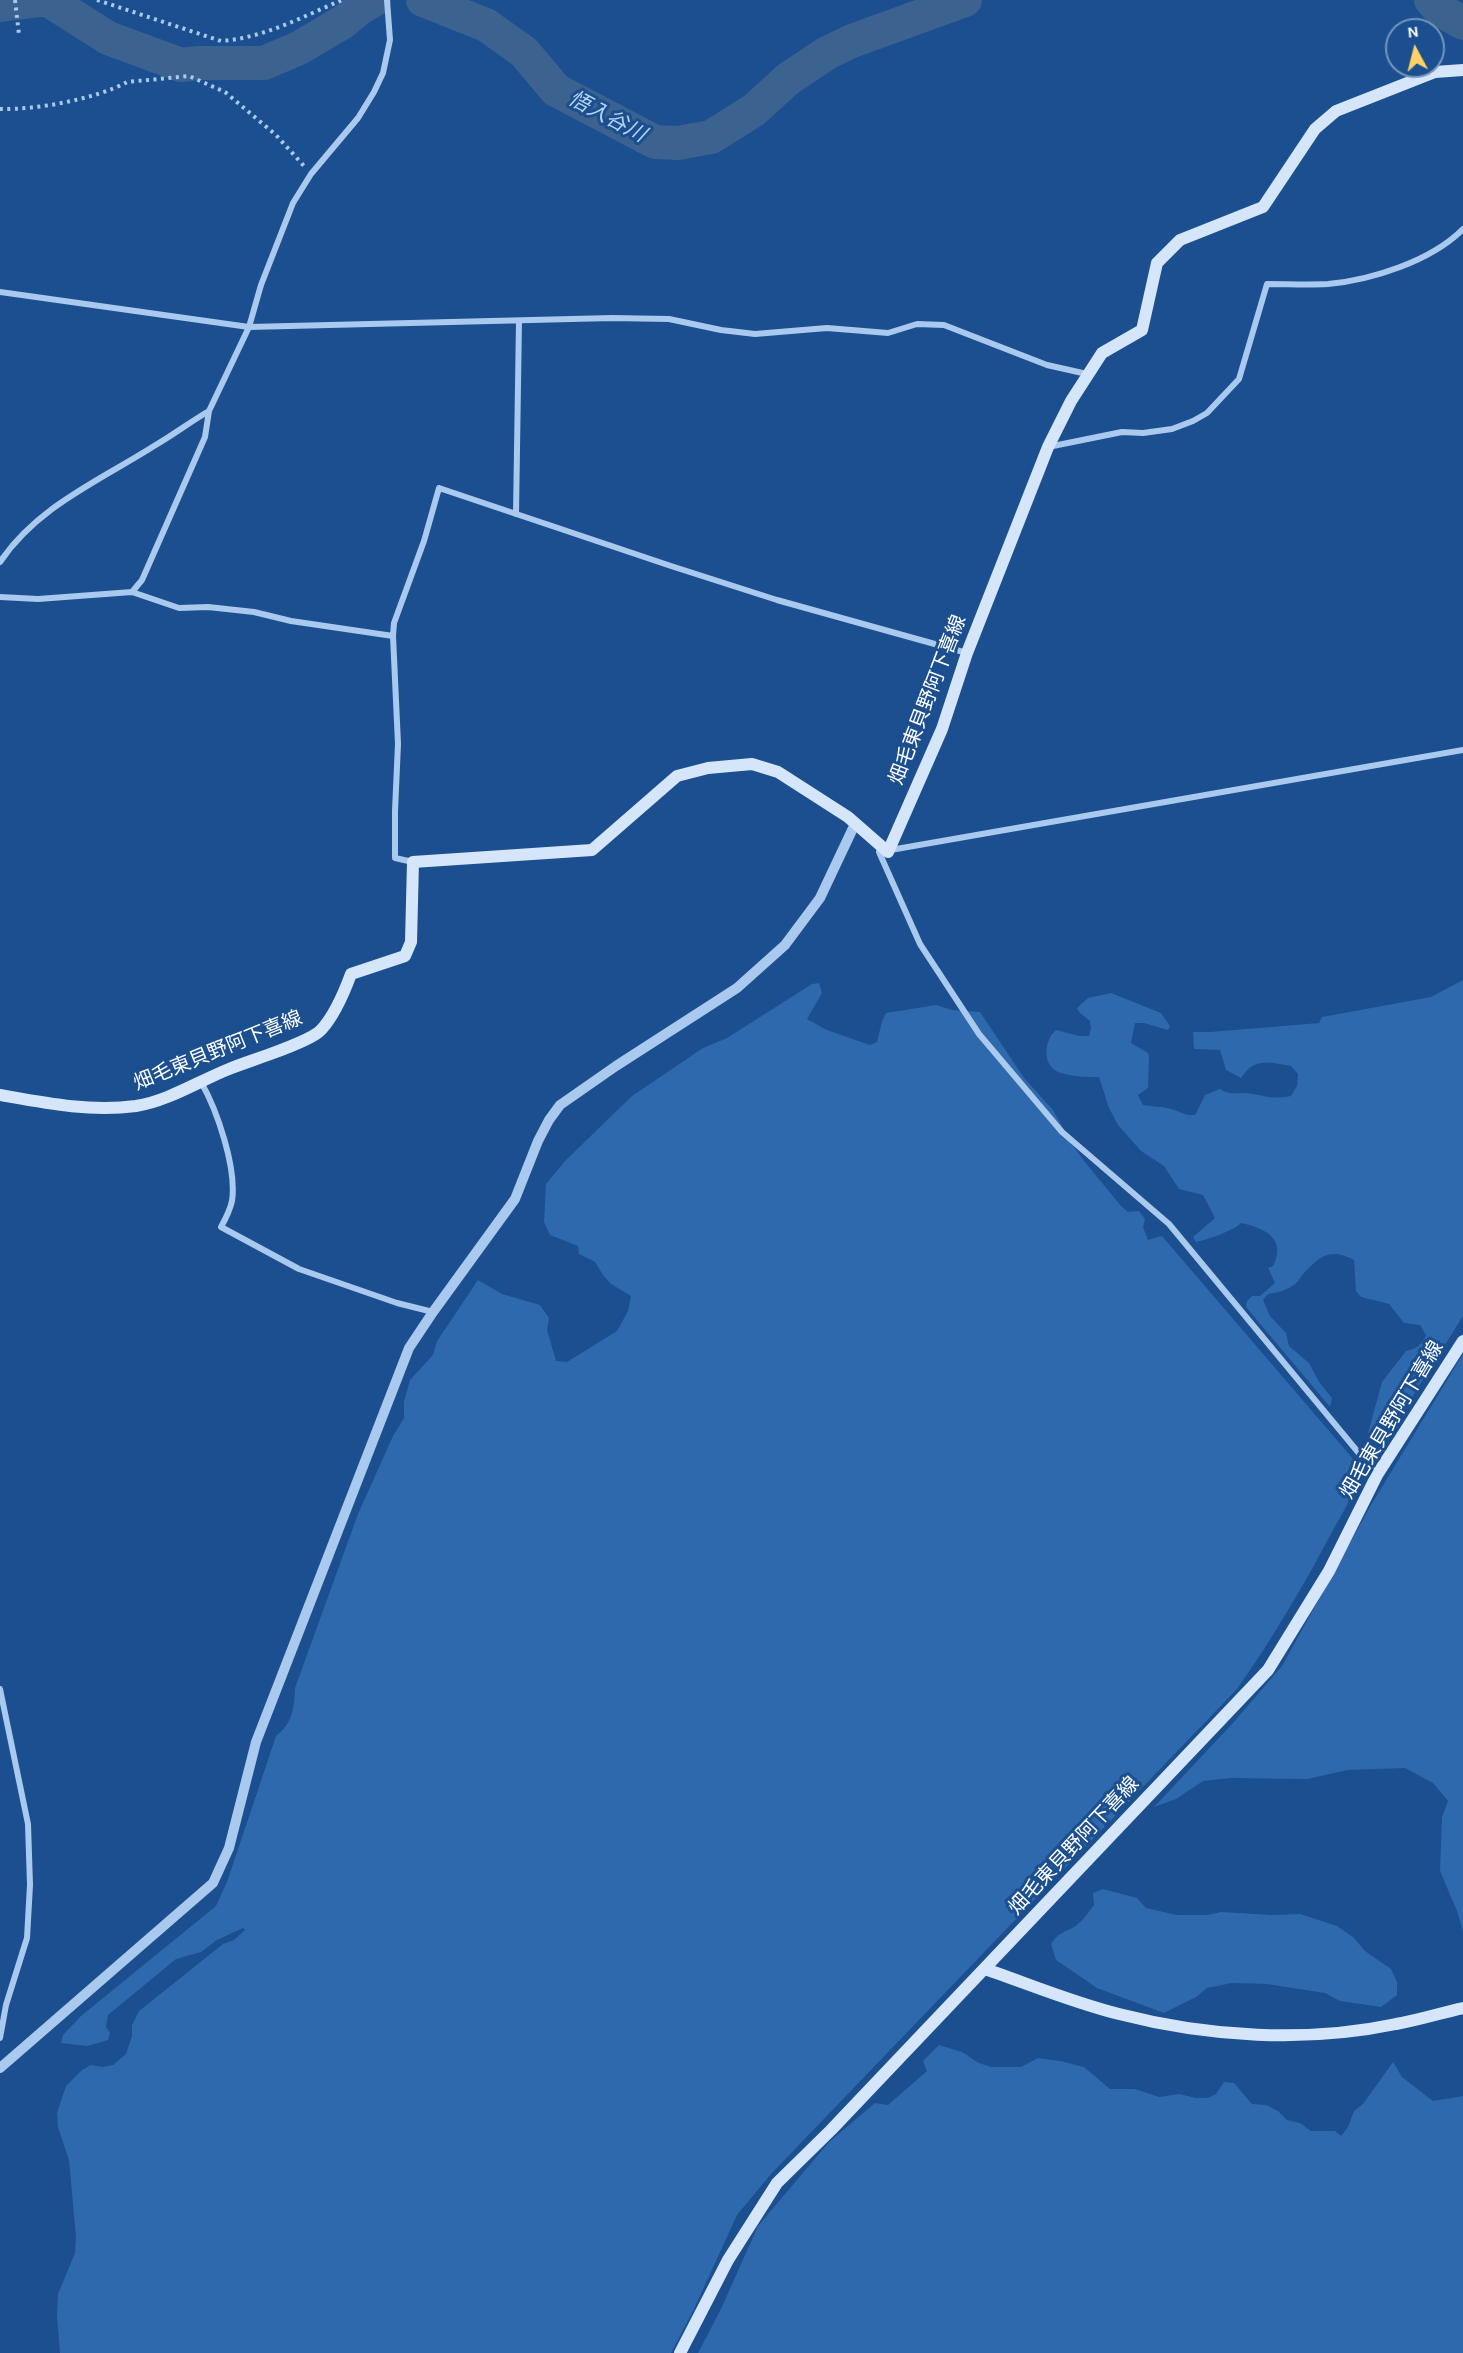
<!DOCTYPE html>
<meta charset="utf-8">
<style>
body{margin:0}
#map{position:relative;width:1463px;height:2353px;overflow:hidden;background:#1b4f8f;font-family:Karla,sans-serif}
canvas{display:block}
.north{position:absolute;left:1385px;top:18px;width:60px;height:60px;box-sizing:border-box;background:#1b4f8f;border:2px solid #7695bc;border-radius:50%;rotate:353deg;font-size:16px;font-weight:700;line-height:24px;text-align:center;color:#fff}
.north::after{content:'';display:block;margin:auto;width:21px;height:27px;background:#ffd166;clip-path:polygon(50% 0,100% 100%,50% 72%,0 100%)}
</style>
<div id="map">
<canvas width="1463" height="2353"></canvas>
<div class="north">N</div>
</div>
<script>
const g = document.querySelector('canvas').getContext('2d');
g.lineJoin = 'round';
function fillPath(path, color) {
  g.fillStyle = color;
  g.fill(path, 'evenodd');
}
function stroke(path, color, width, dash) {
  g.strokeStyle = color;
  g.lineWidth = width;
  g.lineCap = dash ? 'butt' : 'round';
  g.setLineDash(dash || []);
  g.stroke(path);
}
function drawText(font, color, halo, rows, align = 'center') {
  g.font = font + ' Karla,"Noto Sans JP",sans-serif';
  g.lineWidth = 6;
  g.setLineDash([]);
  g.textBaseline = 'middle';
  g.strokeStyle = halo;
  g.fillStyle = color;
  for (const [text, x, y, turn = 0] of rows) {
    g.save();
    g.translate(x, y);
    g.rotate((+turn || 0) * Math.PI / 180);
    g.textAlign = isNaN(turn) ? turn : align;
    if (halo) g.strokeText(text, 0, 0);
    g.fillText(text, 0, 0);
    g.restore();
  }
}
fillPath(new Path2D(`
 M1463,980V1316L1389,1434L1383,1435L1368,1433L1382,1382L1406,1351C1416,1349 1422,1345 1426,1335L1420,1325L1404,1323L1389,1304L1361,1297L1356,1291L1354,1260C1331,1248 1321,1255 1304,1273C1301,1276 1299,1281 1295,1284C1288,1290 1276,1293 1268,1294L1263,1300L1270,1316L1286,1333L1289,1346L1309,1363L1319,1382L1332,1398L1330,1407L1246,1307L1247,1301L1252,1296H1260L1275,1283L1268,1268L1273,1266C1287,1239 1265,1228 1241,1223C1235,1230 1207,1240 1196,1242L1193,1237L1215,1218L1203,1195L1179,1189L1164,1166L1141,1151L1118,1125L1109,1108L1099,1077C1087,1077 1073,1077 1061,1073C1042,1068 1043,1041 1056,1030L1079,1036H1089L1091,1028L1090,1021L1079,1012L1077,1008L1088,998L1111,993L1161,1013L1170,1026L1168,1030L1144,1023H1135L1131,1043L1148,1053L1149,1057L1148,1088L1138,1095L1143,1105C1151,1107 1160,1106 1167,1108C1178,1110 1184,1116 1195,1115L1205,1095L1220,1089C1233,1097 1239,1091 1253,1094C1271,1097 1271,1099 1291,1096L1297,1086L1298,1074L1291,1066C1269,1062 1254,1057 1241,1078L1226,1070L1220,1050L1194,1049L1193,1032H1210L1319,1023L1322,1017L1431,997Z
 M819,983L822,993L807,1019L827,1030L870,1045L877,1042L882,1021L886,1013L936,1005L952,1010L980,1012L1024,1078L1053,1110L1072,1144L1084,1161L1121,1206L1128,1212L1139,1211L1145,1219L1143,1227L1148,1240L1162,1236L1360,1467C1358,1490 1344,1510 1333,1530C1304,1585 1273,1638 1237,1689L771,2174L737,2215L693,2311L671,2353H60L57,2316L58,2294L75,2253L76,2237L69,2160L58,2127L57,2113L66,2086L82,2070L91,2065L103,2067L113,2065L126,2054L132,2036V2025L139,2011L223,1944L234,1940L245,1930L243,1928L217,1940L201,1952L176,1959L108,2015L106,2027L110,2033L108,2040L87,2046L61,2043L63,2035L81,2016L216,1906L227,1882L276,1736C293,1723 294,1708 295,1688L358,1514L393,1436L404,1418V1402L410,1380L433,1355L437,1341L478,1280L502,1294L540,1305L549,1318L547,1330L556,1361L567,1362L617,1331L628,1311L631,1296L611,1284L603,1275L595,1262L579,1254L578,1246L550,1235L544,1222L546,1184L566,1160L632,1096L703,1048L727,1038L812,984Z
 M1463,1354V1931L1457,1911L1440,1871L1442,1817L1448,1801L1433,1783L1405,1768L1348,1770L1307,1779L1231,1778L1203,1781L1176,1799L1154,1807L1233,1723L1282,1666L1371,1505Z
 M1103,1889L1137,1898L1146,1908L1177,1915H1208L1221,1912L1272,1915L1300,1914L1337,1926L1354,1938L1365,1951L1391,1969L1397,1982V1995L1381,2007L1340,2001L1325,1993L1267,1984L1232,1983L1207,1988L1196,1997L1164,2013L1097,1988L1056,1960L1051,1944C1058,1933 1063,1933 1074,1927C1082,1922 1088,1913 1094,1905L1093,1893Z
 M939,2045L962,2052L979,2063L991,2067H1021L1038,2058L1060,2061L1084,2067L1110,2089H1135L1159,2097L1179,2094L1196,2098H1208L1216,2094L1224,2082L1234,2083L1252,2104L1266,2105L1278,2111L1287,2120L1300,2123L1311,2131H1335L1341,2136L1348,2127L1354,2111L1363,2104L1393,2062L1402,2077L1433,2101L1463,2096V2353H698L721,2309L758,2226L829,2142L875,2103L888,2105L927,2071L923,2061Z`), '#2e69ad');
stroke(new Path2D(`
 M48,0L108,38L181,65L199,63H264L299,48L343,22L360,8L374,0
 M423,0L486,25L524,52L556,90L655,142L678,143L711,137L754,110L788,79L827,53L852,41L965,0
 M1431,0L1440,10L1463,23
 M0,5L41,0`), '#3c6290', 34);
stroke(new Path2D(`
 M15,0L19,35
 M97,0L221,41C264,38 304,16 342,0
 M0,109C36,110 96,99 127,82L189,76L225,92L276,135L304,166`), '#a9c9ee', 4, [3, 4.5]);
stroke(new Path2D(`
 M0,292L249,327L612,318L669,319L721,330L755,334L827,328L888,333L917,324L944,325L1047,365L1087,374
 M1048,447L1122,432L1143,433L1172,429L1193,421L1207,413L1239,379L1267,284C1287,284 1308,285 1328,284C1372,280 1431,261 1463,229
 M516,514L519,321
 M0,562C38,506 99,481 154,446C173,435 190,422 209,411
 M132,592L142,580L205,437L209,411L249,327L261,285L293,203L311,174L358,118L374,92L383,73L390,40L387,0
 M0,597L38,599L132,592L179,608L208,607L254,612L291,621L393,636
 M413,862L395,858V811L398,744L393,636L394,623L424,541L439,488L671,566L777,600L967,653
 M201,1082C217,1110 237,1168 232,1201C230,1210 226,1218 221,1227L299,1269L397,1303L433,1312
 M1377,1475L1169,1224L1062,1132L979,1034L920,944L879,852L1463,750
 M0,1689L28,1824L30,1885L27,1938L6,2005L0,2038`), '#a9c9ee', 6);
stroke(new Path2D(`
 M0,2068L213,1883L229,1848L256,1742L409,1348L433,1312L515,1199L538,1141L549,1120L560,1105L616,1066L737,988L785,945L820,898L855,824L861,829`), '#a9c9ee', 10);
stroke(new Path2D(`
 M0,1095C45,1103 89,1112 136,1106C168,1101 199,1081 229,1069C248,1061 309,1043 321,1030C334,1016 344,993 351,974L405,956L411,942L413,862L592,850L677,776L708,768L752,764L778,772L848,817L888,852L942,729L967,653L1048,447L1071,401L1102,353L1142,330L1157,263L1180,240L1263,207L1315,129L1336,111L1435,72L1463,70
 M985,1969C1029,1984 1074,2003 1119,2014C1208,2037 1306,2043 1396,2024C1419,2020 1441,2013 1463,2008
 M680,2353L728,2260L777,2183L831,2130L1268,1670L1329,1571L1377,1475L1463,1341`), '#d6e6fa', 12);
drawText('20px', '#fff', '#1b4f8f', [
 ["畑毛東貝野阿下喜線",928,700,-69],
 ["畑毛東貝野阿下喜線",218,1051,-22],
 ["畑毛東貝野阿下喜線",1392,1420,-59],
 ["畑毛東貝野阿下喜線",1074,1846,-47]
]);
drawText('italic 21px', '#b5d3f5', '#1b4f8f', [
 ["悟入谷川",607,117,28]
]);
</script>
